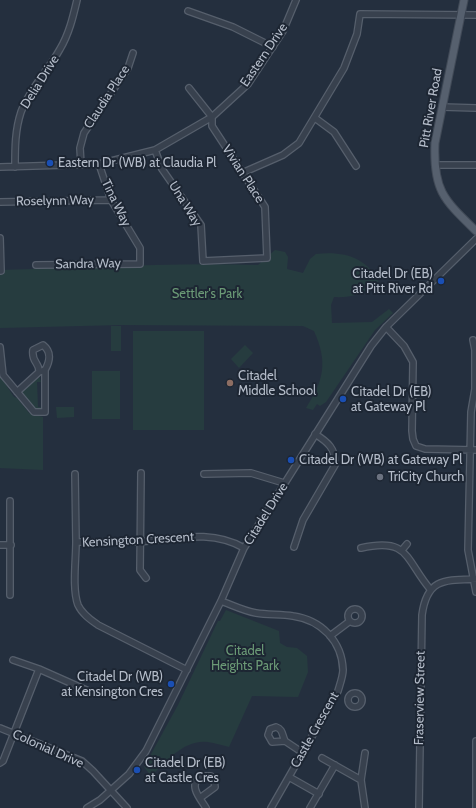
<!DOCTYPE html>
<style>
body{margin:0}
canvas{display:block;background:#242f3e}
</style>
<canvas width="476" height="808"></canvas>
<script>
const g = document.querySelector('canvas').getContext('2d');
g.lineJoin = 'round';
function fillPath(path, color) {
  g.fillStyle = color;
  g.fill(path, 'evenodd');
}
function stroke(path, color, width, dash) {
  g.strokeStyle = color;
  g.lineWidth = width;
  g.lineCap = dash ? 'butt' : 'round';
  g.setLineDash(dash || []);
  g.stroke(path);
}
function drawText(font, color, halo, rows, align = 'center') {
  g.font = font + ' Cabin,sans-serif';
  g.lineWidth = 4;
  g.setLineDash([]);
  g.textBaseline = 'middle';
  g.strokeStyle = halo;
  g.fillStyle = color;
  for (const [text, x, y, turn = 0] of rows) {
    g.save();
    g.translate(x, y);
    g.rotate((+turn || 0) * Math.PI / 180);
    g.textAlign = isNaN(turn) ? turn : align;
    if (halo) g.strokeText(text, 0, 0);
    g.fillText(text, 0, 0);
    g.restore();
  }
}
fillPath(new Path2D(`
 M275,250L285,252L288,257L287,269L303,273L310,259L316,254C344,251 368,257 380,285C364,293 352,298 334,297L331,305L332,323L372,322L389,309L393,313L375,330L326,402L320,406L317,404L313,410L306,408C324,380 328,362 314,331L303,326L121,325L0,328V270C86,268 172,262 258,265Z
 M111,326H121V351H111Z
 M133,331H204V430H133Z
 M245,345L253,353L239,368L231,359Z
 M0,371L2,379L14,397L17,398L29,413L43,417V470L0,468Z
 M92,371H120V419H92Z
 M39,376L41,382H37L38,407H42L40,410H35L23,395V391Z
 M56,407H74V417L57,418Z
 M226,610L279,631L280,643L287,647L297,648L307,656L308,672L298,697L252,696L229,747C222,745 215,743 208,742C184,739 167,761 151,776L144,767L178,705L218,621H220Z`), '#263c3f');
const minor = new Path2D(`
 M188,11L233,27L273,47
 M442,107L476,108
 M315,118L334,132L356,166
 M155,150L162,169L201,225L203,261L267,258L265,207L212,126V117L189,88
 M81,165L80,148L84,133L128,68L133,53
 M435,165H476
 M0,167L99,164L155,150L212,117L248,84L283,31L296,0
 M15,167C15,148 15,130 21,112C30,88 48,71 60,49C69,34 73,17 77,0
 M242,173L283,155L299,143L344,68L357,34L360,14L476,15
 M0,202L111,200
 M0,238L1,271
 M36,265L140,264V248L111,200L99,164
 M386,327L404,346L413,362L412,431L413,439L416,446L425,449L476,450
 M473,340L475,350V389L471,412L468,550L476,592
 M0,347L3,375L34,412H45V370
 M17,392L39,372L45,370C50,361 52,352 43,345L33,350C31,362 40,363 39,372
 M141,473L140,570L146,578
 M75,474L76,542
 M204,474L251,473L284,483
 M0,545H11
 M294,547L303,520L335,465C336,449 328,442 315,434
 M361,548C409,537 405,559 430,589
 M402,550L407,544
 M10,595V501
 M221,601C232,605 244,611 256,613C268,615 281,614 293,616C321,620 342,641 343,670C343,676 340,684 338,691L271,808
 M348 616a7 7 0 1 1 14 0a7 7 0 1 1-14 0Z
 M330,636L350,621
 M13,660L39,669L93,693
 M187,670L98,625C91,620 82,614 78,605C72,589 76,560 76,542C96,542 115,542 135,542C172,540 210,528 244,548
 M348 700a7 7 0 1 1 14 0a7 7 0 1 1-14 0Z
 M0,728L82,761L93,771L127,808
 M285,741L272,742L268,735L270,729L276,727C283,729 282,735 285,741L303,753
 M322,758L361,780
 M0,763L3,761L39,669
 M289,777L319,794
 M200,798L215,787L214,780L211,776H199C189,787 200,798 206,808
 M87,808L100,800L129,774L146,751L221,601L244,548L371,346L386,327L476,239
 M310,808L335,765
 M365,808L361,780L365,753
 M419,808L422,615C427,578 445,580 476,579
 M476,808V741`);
const major = new Path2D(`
 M464,0L435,143C433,190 443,199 476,231`);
stroke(minor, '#565f6c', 8);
stroke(major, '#414a57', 9);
stroke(minor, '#38414e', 5.5);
stroke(major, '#56606e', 7);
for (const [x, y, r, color] of [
 [50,163,4,"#1a4fb4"],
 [441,281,4,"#1a4fb4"],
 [230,383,4,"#8d6e63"],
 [343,399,4,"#1a4fb4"],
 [291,460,4,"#1a4fb4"],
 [380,477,4,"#6b7280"],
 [171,684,4,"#1a4fb4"],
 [137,770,4,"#1a4fb4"]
]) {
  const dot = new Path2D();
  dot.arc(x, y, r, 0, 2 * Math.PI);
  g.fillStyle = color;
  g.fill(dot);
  stroke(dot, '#1d2633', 1.5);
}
drawText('13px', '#b4bcc9', '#1d2633', [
 ["Eastern Drive",264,55,-56],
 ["Delia Drive",40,82,-58],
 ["Claudia Place",107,97,-57],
 ["Pitt River Road",431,108,-80],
 ["Vivian Place",243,174,57],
 ["Roselynn Way",55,201,-1],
 ["Tina Way",116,203,64],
 ["Una Way",185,204,58],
 ["Sandra Way",88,264,-1],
 ["Citadel Drive",266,514,-58],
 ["Kensington Crescent",138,540,-3],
 ["Fraserview Street",420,698,-89],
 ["Castle Crescent",315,730,-61],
 ["Colonial Drive",48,749,24]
]);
drawText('13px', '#b4bcc9', '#1d2633', [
 ["Eastern Dr (WB) at Claudia Pl",58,163],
 ["Citadel Dr (EB)",433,274,"right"],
 ["at Pitt River Rd",433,289,"right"],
 ["Citadel",238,376],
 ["Middle School",238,391],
 ["Citadel Dr (EB)",351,392],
 ["at Gateway Pl",351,407],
 ["Citadel Dr (WB) at Gateway Pl",299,460],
 ["TriCity Church",388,477],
 ["Citadel Dr (WB)",163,677,"right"],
 ["at Kensington Cres",163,692,"right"],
 ["Citadel Dr (EB)",145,763],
 ["at Castle Cres",145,778]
], 'left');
drawText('13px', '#6b9a76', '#1d2633', [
 ["Settler's Park",207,294],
 ["Citadel",245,651],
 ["Heights Park",245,666]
]);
</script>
